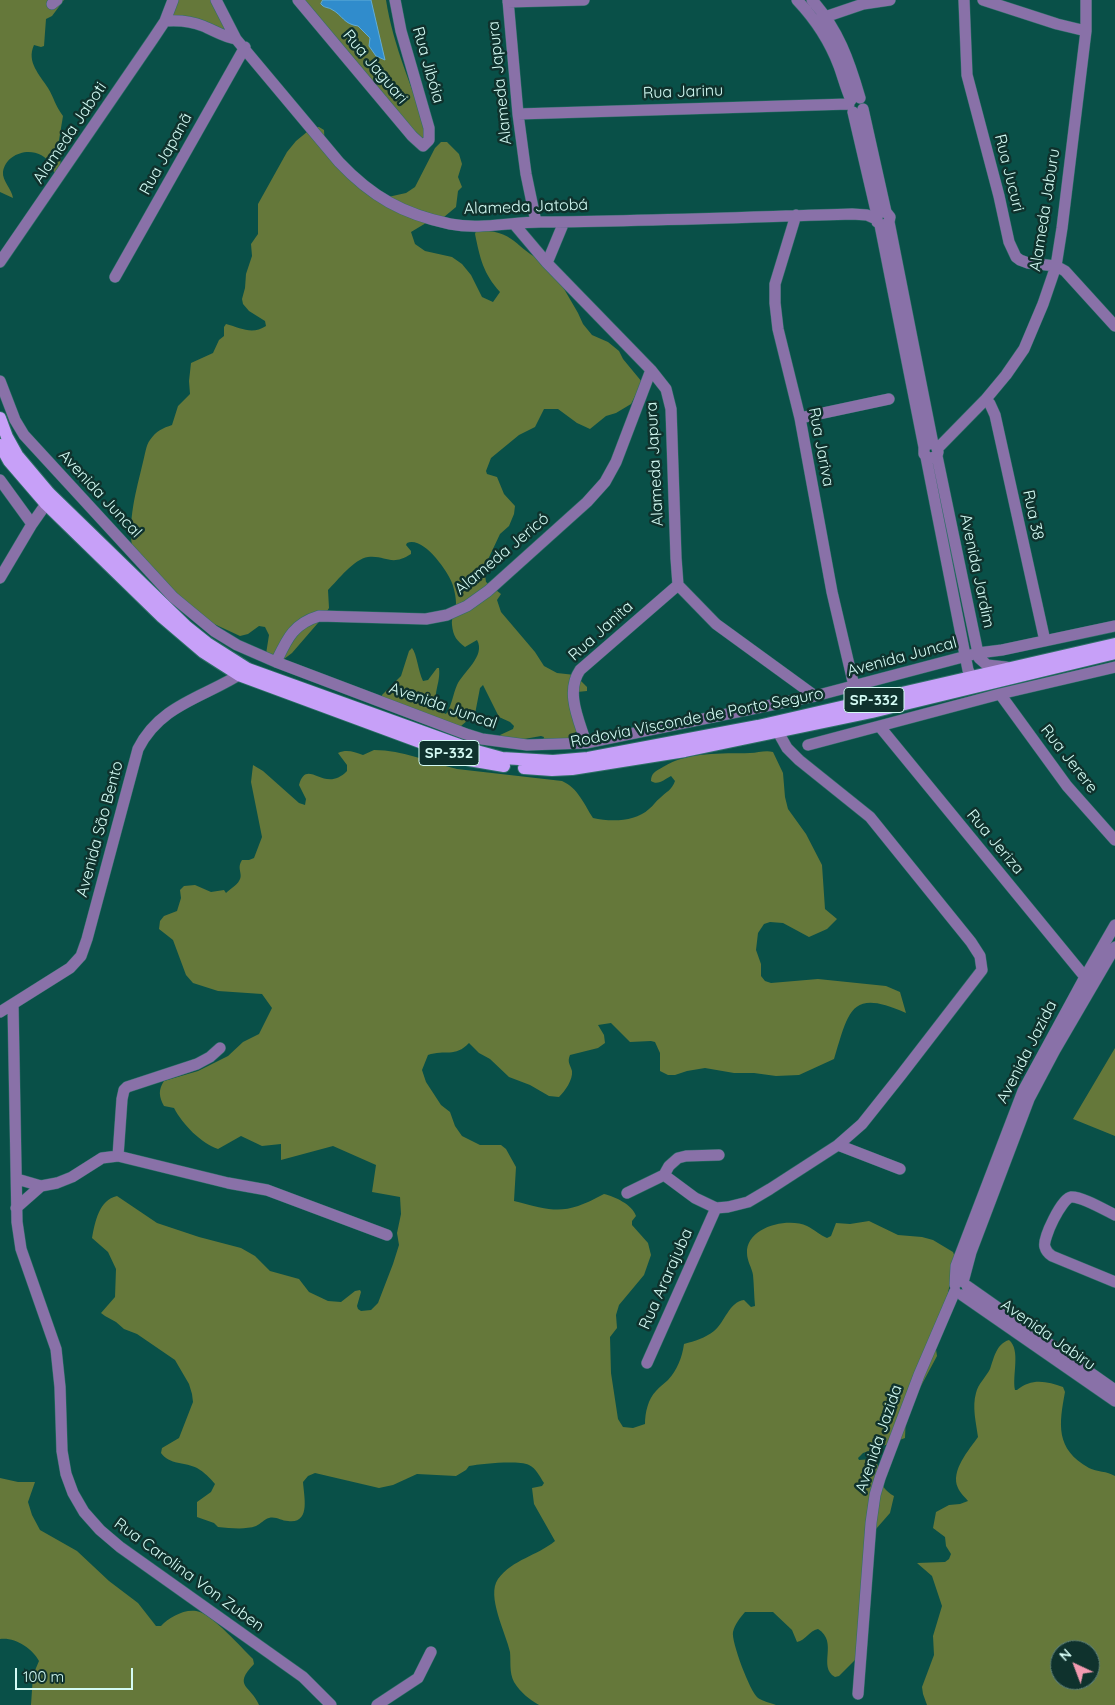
<!DOCTYPE html>
<meta charset="utf-8">
<style>
body{margin:0}
#map{position:relative;width:1115px;height:1705px;overflow:hidden;background:#095048;font-family:Quicksand,sans-serif}
canvas{display:block}
.north{position:absolute;left:1050px;top:1640px;width:50px;height:50px;box-sizing:border-box;background:#0f322d;border:1px solid #5e827d;border-radius:50%;rotate:317deg;font-size:14px;font-weight:700;line-height:20px;text-align:center;color:#d4fbf4}
.north::after{content:'';display:block;margin:auto;width:18px;height:22px;background:#f29ab0;clip-path:polygon(50% 0,100% 100%,50% 72%,0 100%)}
.scale{position:absolute;left:15px;top:1668px;width:118px;height:22px;box-sizing:border-box;border:2px solid #d4fbf4;border-top:0;padding-left:6px;font-size:15px;line-height:18px;white-space:nowrap;color:#d4fbf4;-webkit-text-stroke:4px #0f322d;paint-order:stroke}
</style>
<div id="map">
<canvas width="1115" height="1705"></canvas>
<div class="north">N</div>
<div class="scale">100 m</div>
</div>
<script>
const g = document.querySelector('canvas').getContext('2d');
g.lineJoin = 'round';
function fillPath(path, color) {
  g.fillStyle = color;
  g.fill(path, 'evenodd');
}
function stroke(path, color, width, dash) {
  g.strokeStyle = color;
  g.lineWidth = width;
  g.lineCap = dash ? 'butt' : 'round';
  g.setLineDash(dash || []);
  g.stroke(path);
}
function drawText(font, color, halo, rows, align = 'center') {
  g.font = font + ' Quicksand,sans-serif';
  g.lineWidth = 5;
  g.setLineDash([]);
  g.textBaseline = 'middle';
  g.strokeStyle = halo;
  g.fillStyle = color;
  for (const [text, x, y, turn = 0] of rows) {
    g.save();
    g.translate(x, y);
    g.rotate((+turn || 0) * Math.PI / 180);
    g.textAlign = isNaN(turn) ? turn : align;
    if (halo) g.strokeText(text, 0, 0);
    g.fillText(text, 0, 0);
    g.restore();
  }
}
fillPath(new Path2D(`
 M0,0H64L52,16L46,19L44,46L41,47L34,45C26,62 40,75 48,88C54,98 55,105 63,116L59,140L61,171L55,174C51,166 49,159 41,155C27,147 5,155 3,172C2,181 12,189 13,198L0,192Z
 M178,0H213L226,30L223,32L173,17V14Z
 M301,0H386C393,46 413,89 428,133L420,141Z
 M313,127H319L324,130L325,148L388,197L406,193L415,187L435,148L441,142H447L459,154L462,164L458,177L462,187L458,191L456,207L444,217L431,220L411,232L415,244L425,251L452,257L462,264L471,275L482,297L493,302L500,292C483,273 480,258 475,234L476,231C517,228 516,253 549,263L578,313L583,324L592,335L608,342L619,351L623,359L642,382L631,404L616,413L606,416L590,429L577,423L558,409H544L535,427L519,435L491,458L486,471L487,474L497,477L504,494L515,506L514,514L509,526L500,534L484,568L486,582L501,594L497,600L501,612L535,652L544,666L557,673L575,675L587,687V691L577,692C579,708 586,731 567,739C561,742 550,741 543,741L544,737L541,736L513,741L501,738L500,735L513,729L514,726L510,722L499,717L483,685L480,688L475,714L461,726L455,728L383,702L382,695L401,676L409,651L412,648C417,654 418,671 423,681L428,680L437,668H439C441,685 431,693 439,711L446,714C452,705 453,694 457,685C463,672 486,656 477,640L465,647C457,641 453,636 452,625C451,618 456,610 456,603C456,597 454,588 452,583C447,570 423,536 407,543L406,545L411,551V554C391,567 386,555 368,557C354,559 338,580 328,590L329,608L324,616L292,653L284,659L275,661L266,654L269,635L265,627L259,626L248,634L240,636L199,617L133,552C127,521 136,492 143,462C145,455 146,445 150,440C156,431 163,428 172,425L178,406L190,394L189,381L191,363L213,353L219,340L224,336V327L226,324C241,328 252,335 266,326L265,321L249,311L243,304L242,299L245,288L246,274L252,256L251,244L258,234V204L287,152L296,141Z
 M374,750C403,750 429,762 457,769L562,781C578,788 584,804 593,818C611,822 635,822 649,809C653,806 656,801 660,798C666,792 672,790 675,781L671,776C665,779 658,786 651,781C651,773 656,771 663,767C689,751 721,754 750,753C758,753 765,750 773,752L783,773L785,797L788,809L806,834L822,865L825,909L837,919L827,929L809,937L783,923L770,922L764,924L758,933L756,950L761,964V976L765,981L771,983L818,979L886,986L900,992L906,1013C850,988 849,1011 834,1059L799,1075L776,1076L754,1073H734L705,1068L687,1071L675,1075H668L660,1071V1053L655,1042L651,1041L630,1042L611,1023L598,1025L604,1035L605,1043L598,1048L570,1055C567,1062 570,1064 572,1071C573,1080 565,1091 559,1097L549,1096L530,1085L509,1077L490,1059L479,1053L469,1043C455,1058 445,1049 428,1055L422,1070L426,1082L441,1105L450,1112L455,1126L462,1136L480,1145H501L506,1149L516,1167L514,1201C556,1212 565,1215 604,1194C615,1197 632,1204 636,1216L632,1221V1225L648,1243L651,1255L644,1275L619,1305L616,1315L617,1328L610,1337L611,1373L618,1419L623,1427L633,1428L645,1424C645,1413 648,1399 656,1391C659,1387 664,1384 668,1380C677,1370 682,1358 684,1344C695,1341 705,1338 714,1331C725,1322 729,1302 744,1300L751,1307L755,1306C754,1296 754,1285 753,1275C752,1268 747,1261 747,1253C746,1227 788,1217 807,1226C815,1230 820,1235 827,1238L831,1236L836,1223L850,1224L869,1221L898,1235L922,1237L933,1240L953,1252L955,1257L948,1293L934,1336L937,1356L906,1414L905,1438L863,1453L858,1458L859,1460L872,1459L876,1461C883,1478 877,1486 894,1496L890,1513L876,1529L855,1660L839,1676L835,1677C817,1667 839,1642 818,1629C809,1631 806,1640 797,1642L792,1630L773,1612H745C740,1618 735,1624 733,1632C731,1641 750,1692 758,1698C762,1701 771,1703 776,1705H539C529,1699 521,1693 514,1682C509,1672 511,1662 510,1652C506,1633 486,1596 498,1579C513,1559 537,1556 555,1541L534,1504L532,1488L542,1486L544,1483C540,1477 536,1468 529,1465C517,1460 482,1464 469,1466L466,1470L456,1476L417,1474L393,1485L379,1488L315,1473L308,1476L303,1482C304,1497 311,1524 288,1521C281,1521 276,1516 269,1518C264,1519 261,1524 256,1526C245,1530 230,1528 218,1527L214,1523L197,1517V1502L211,1492L215,1484C210,1478 204,1472 197,1468C186,1462 169,1465 161,1453L162,1448L179,1438L193,1402L192,1394L189,1384L175,1360L137,1334L124,1329L116,1322L105,1316L101,1313L115,1297L116,1269L108,1252L92,1238C95,1222 99,1200 117,1196L157,1223L199,1237L241,1248L255,1256L270,1271L299,1279L309,1292L328,1301L341,1302L355,1291L360,1290L361,1292L357,1306L358,1309L361,1311L371,1310L378,1303L393,1264L399,1245L397,1233L401,1214L400,1197L372,1192L376,1165L333,1146L281,1160V1144L262,1146L241,1136L218,1149C201,1143 183,1125 174,1108L164,1106C159,1097 158,1090 164,1081L198,1071L228,1056L243,1042L259,1034L272,1008L262,994L218,991L193,983L186,975L173,940L159,929L160,921L164,916L177,911L181,898L180,890L184,886L195,885L211,892L224,890L226,893C230,889 237,885 239,881C244,874 236,869 242,860H249L254,858L262,837L251,782L253,765L263,771L299,803L305,805L306,799L299,785C307,756 324,795 347,771V765L338,753C347,749 354,752 363,755Z
 M1115,1048V1136L1073,1119Z
 M1009,1340C1021,1350 1012,1375 1015,1390H1017C1031,1378 1047,1381 1063,1387L1065,1392C1059,1424 1055,1449 1089,1468C1097,1472 1107,1471 1115,1476V1705H927L923,1694L922,1687L934,1655L933,1636L942,1606L932,1576L917,1563L945,1562L949,1559L951,1554L946,1546L945,1537L933,1528L936,1512L949,1505L960,1504L968,1501C965,1497 960,1493 958,1488C950,1471 969,1450 978,1437C976,1422 972,1407 976,1393C978,1384 986,1377 990,1369C994,1358 996,1344 1009,1340ZM1060,1650H1090V1680H1060Z
 M0,1478L18,1482H35L28,1502L32,1515L40,1530L77,1551L109,1581L138,1603L156,1626H161C169,1617 187,1607 200,1612C214,1617 241,1647 253,1659L254,1664C232,1687 251,1685 259,1705H31L33,1675L39,1661C32,1648 15,1637 0,1639Z`), '#65783a');
const water = new Path2D(`
 M323,0H371L385,60L376,56L369,46L370,38L358,26C343,24 343,15 331,9C327,7 324,8 321,4Z`);
fillPath(water, '#308ccc');
stroke(water, '#61add8', 1);
const minor = new Path2D(`
 M216,0L236,39L339,162C372,197 403,214 450,224C480,230 510,222 541,222C644,221 748,217 852,214L867,215L876,219
 M298,0L412,136L423,146L429,140V128L401,31L395,0
 M508,0L518,114L526,174L536,222
 M797,0C815,19 830,42 839,66C843,77 846,89 851,100
 M812,0C838,29 849,60 860,98
 M964,0L967,75L999,196L1009,242L1016,257L1020,260L1028,263L1056,266L1065,271L1115,326
 M983,0L1057,24L1086,31
 M508,2L584,0
 M52,4L57,0
 M819,19L863,4L890,0
 M165,21C178,20 191,21 203,26C215,31 224,37 236,39
 M863,109L886,212
 M853,112L877,215V222L883,226L889,222L890,217L886,212H880L877,215
 M518,114L849,104
 M796,215L775,284V303L778,329L800,418L832,592L854,686
 M889,222L933,444
 M514,224L547,263L651,370L666,389L671,409L676,558L678,585L716,624L815,696
 M880,225L924,447V454L929,459L937,456L938,452L936,445L930,443L924,447
 M0,262L153,39L165,21L173,0
 M547,263L564,222
 M115,277L245,47
 M0,381L15,420L24,435L173,597L214,631L237,645L276,662L466,734L482,739L527,745L586,743L815,696L978,653L1002,650L1115,626
 M986,399L990,404L995,415L1045,641
 M800,418L889,399
 M938,448L986,399L1006,375L1024,349L1043,304L1056,266L1062,228L1086,31V0
 M937,456L979,658L987,665L1006,667
 M926,457L968,670L971,676
 M0,480L32,524
 M0,578L32,524L46,504
 M276,662C287,639 293,624 319,616L426,619L447,615L467,606L488,591L587,502L605,482L616,462L651,370
 M1000,694L1067,786L1115,840
 M880,727L1085,977
 M586,743C579,720 565,692 580,670L678,585
 M808,745L1000,694L1115,667
 M13,1004L17,1222L21,1249L56,1349L60,1387L62,1451L66,1474L73,1493L84,1512L100,1530L120,1547L303,1677L331,1705
 M0,1012L70,968L81,956L87,939L138,749C161,703 207,697 245,671
 M838,1145L900,1169
 M118,1156L122,1099L124,1090L127,1087L197,1064L210,1057L220,1048
 M664,1175L695,1198L716,1208L728,1207L748,1202L770,1189L838,1145L862,1124L901,1075L982,970L980,956L971,942L870,817L799,760L787,748L778,732
 M17,1179L41,1186L57,1183L72,1177L102,1158L118,1156L228,1183L267,1190L387,1235
 M627,1193L664,1175L669,1166L678,1158L686,1156L719,1155
 M16,1208L41,1186
 M1115,1215C1105,1210 1081,1196 1071,1197C1062,1198 1042,1239 1045,1247C1046,1251 1049,1254 1052,1256L1115,1282
 M963,1282L971,1252L1029,1099L1055,1050L1115,947
 M955,1285L956,1266L1023,1091L1085,977L1115,925
 M967,1286L1115,1390
 M962,1295L1115,1401
 M647,1363L716,1208
 M858,1694L871,1523L875,1495L880,1478L919,1375L955,1291
 M377,1705L418,1678L431,1652`);
const major = new Path2D(`
 M0,418L7,437L17,455L49,493L187,627L207,643L248,669L473,750L502,758L553,761L588,758L758,726L1115,644
 M0,445L9,461L46,504L162,617L203,652L239,675L469,760L504,766
 M524,768L552,770L572,769L685,751L872,712L1115,653`);
stroke(minor, '#2e6f67', 12);
stroke(major, '#2e6f67', 14);
stroke(minor, '#8971a8', 11);
stroke(major, '#c7a0f8', 12);
for (const [x, y, w] of [
 [874,700,60],
 [449,753,60]
]) {
  const box = new Path2D();
  box.roundRect(x - w / 2, y - 12.5, w, 25, 4);
  g.fillStyle = '#0f322d';
  g.fill(box);
  stroke(box, '#d4fbf4', 1);
}
drawText('bold 15px', '#d4fbf4', null, [
 ["SP-332",874,700],
 ["SP-332",449,753]
]);
drawText('16px', '#d4fbf4', '#0f322d', [
 ["Rua Jibóia",428,65,74],
 ["Rua Jaguari",375,67,50],
 ["Alameda Japura",500,83,-96],
 ["Rua Jarinu",683,92,-2],
 ["Alameda Jaboti",70,133,-56],
 ["Rua Japanã",166,154,-61],
 ["Rua Jucuri",1009,173,76],
 ["Alameda Jatobá",526,207,-2],
 ["Alameda Jaburu",1045,210,-81],
 ["Rua Jariva",821,447,79],
 ["Alameda Japura",655,464,-93],
 ["Avenida Juncal",100,494,47],
 ["Rua 38",1033,515,78],
 ["Alameda Jericó",502,554,-40],
 ["Avenida Jardim",977,571,78],
 ["Rua Janita",601,631,-42],
 ["Avenida Juncal",902,657,-15],
 ["Avenida Juncal",443,706,19],
 ["Rodovia Visconde de Porto Seguro",697,718,-11],
 ["Rua Jerere",1069,759,52],
 ["Avenida São Bento",100,829,-75],
 ["Rua Jeriza",995,842,50],
 ["Avenida Jazida",1027,1052,-63],
 ["Rua Ararajuba",666,1279,-66],
 ["Avenida Jabiru",1048,1335,35],
 ["Avenida Jazida",879,1439,-71],
 ["Rua Carolina Von Zuben",189,1575,36]
]);
</script>
